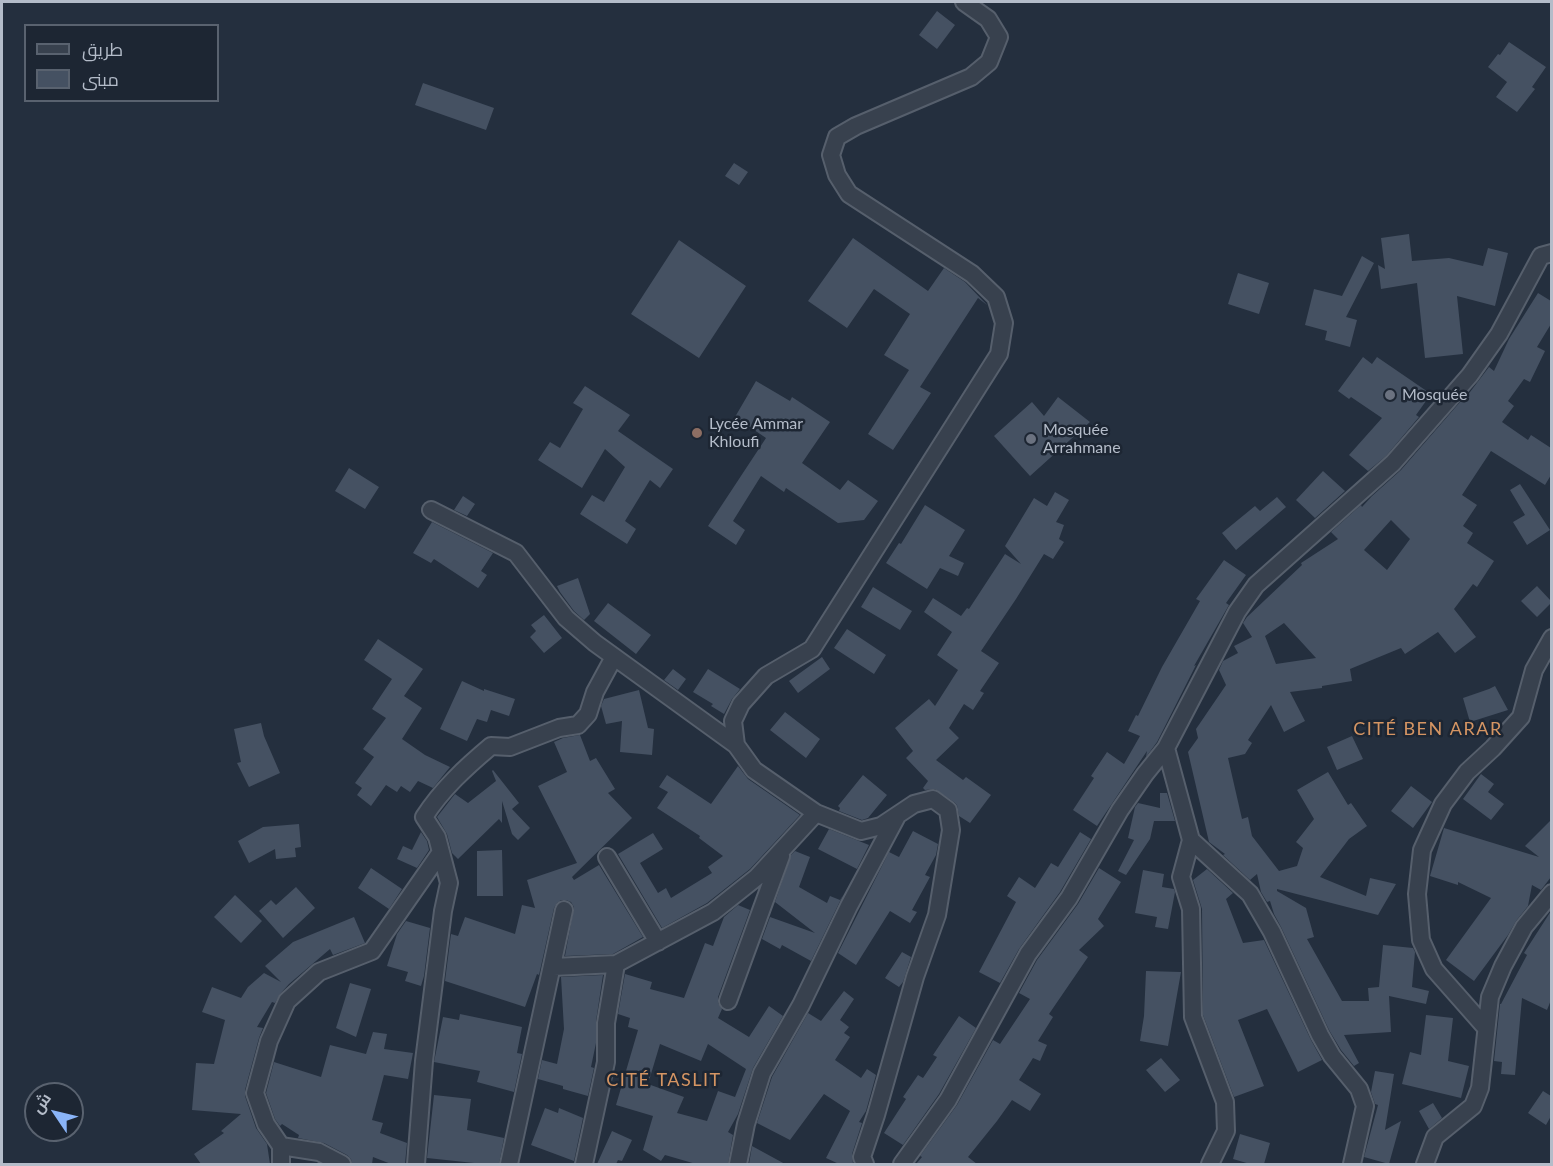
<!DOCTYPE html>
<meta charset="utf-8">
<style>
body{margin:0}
#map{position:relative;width:1553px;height:1166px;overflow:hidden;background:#242f3e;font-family:Lato,Cairo,sans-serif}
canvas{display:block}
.frame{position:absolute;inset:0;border:3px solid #b4bcc9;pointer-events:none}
.legend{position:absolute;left:24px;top:24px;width:195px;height:78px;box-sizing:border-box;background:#1d2633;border:2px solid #59626f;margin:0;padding:8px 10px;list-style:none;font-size:18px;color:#b4bcc9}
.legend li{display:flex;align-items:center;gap:12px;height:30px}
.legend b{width:30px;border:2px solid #59626f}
.north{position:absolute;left:24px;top:1082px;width:60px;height:60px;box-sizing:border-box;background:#1d2633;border:2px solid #59626f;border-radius:50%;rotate:305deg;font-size:16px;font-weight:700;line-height:24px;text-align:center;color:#b4bcc9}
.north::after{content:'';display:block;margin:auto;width:21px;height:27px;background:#8ab4f8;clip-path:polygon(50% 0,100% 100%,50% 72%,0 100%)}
</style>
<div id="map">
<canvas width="1553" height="1166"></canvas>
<div class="frame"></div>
<ul class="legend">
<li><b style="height:8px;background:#38414e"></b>طريق</li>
<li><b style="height:16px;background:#455162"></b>مبنى</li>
</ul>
<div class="north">ش</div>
</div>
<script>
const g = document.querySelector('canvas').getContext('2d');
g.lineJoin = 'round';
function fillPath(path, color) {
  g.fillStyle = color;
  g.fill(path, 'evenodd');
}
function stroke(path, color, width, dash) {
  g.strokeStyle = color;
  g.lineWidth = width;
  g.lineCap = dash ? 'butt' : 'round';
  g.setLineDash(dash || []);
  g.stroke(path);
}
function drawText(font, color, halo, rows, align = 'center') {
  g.font = font + ' Lato,sans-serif';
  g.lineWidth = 5;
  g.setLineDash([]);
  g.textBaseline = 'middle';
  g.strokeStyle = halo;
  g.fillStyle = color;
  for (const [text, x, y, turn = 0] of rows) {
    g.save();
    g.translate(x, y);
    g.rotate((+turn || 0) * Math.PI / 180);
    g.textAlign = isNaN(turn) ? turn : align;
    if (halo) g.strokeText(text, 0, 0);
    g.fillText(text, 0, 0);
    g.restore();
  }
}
fillPath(new Path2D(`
 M937,11L955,25L937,49L919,35Z
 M1509,42L1546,67L1532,87L1535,89L1517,112L1496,97L1507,82L1488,67L1498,54L1500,55Z
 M423,83L494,108L486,130L415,105Z
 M734,163L748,172L739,185L725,176Z
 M1409,234L1412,261L1449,258L1483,266L1488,248L1508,253L1495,306L1457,296L1463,354L1425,358L1417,283L1381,289L1378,265L1385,269L1381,238Z
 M853,238L928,291L944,268L965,282L987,305L978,298L920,387L931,393L893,450L868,434L909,370L884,355L910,314L874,289L847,328L808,301Z
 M679,240L746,286L699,358L631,314Z
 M1362,256L1374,263L1346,317L1357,320L1350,347L1325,340L1327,331L1305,325L1314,289L1342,296Z
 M1238,273L1269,283L1259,314L1228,304Z
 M1538,293L1551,301V324L1537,347L1545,351L1530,382L1524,379L1508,401L1514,406L1502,422L1528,440L1531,435L1551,448V475L1545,485L1491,451L1462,495L1477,505L1463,526L1473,533L1467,543L1494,561L1477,587L1473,584L1454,609L1476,637L1455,653L1438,632L1405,654L1401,648L1350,669L1352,681L1322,686V688L1290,692L1305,721L1284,732L1271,705L1248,740L1252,743L1245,754L1228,758L1242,819L1248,817L1252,836L1279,871L1297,866L1303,848L1296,842L1314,819L1297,790L1328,772L1348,805L1351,803L1367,826L1349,839L1320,877L1366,896L1370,878L1396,884L1378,915L1277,889V891L1306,908L1314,937L1307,939L1342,1001H1369L1368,988L1379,987L1383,945L1413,948L1415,952L1412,987L1429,991L1426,1004L1389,996L1391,1032L1344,1035L1359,1063L1354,1066L1341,1050L1329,1030L1281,927L1274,914L1270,901L1267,902L1261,892L1257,874L1250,880L1223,855L1225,854L1209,842L1188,752L1198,738L1196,729L1226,685L1219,670L1223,661L1238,653L1234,646L1252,637L1243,623L1247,617L1302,565L1301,563L1338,539L1331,532L1361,505L1362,507L1372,496L1401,470L1467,394V396L1489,367L1494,371L1509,339ZM1391,520L1410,539L1387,570L1364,550ZM1284,623L1316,658L1276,664L1265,636Z
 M1363,357L1372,364L1377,357L1431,394L1416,415L1419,417L1386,456L1368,471L1349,455L1382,418L1351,397L1349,399L1338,391Z
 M756,381L790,401L792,397L830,422L802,463L840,490L848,480L878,501L864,520L838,523L786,488L784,492L761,476L733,521L745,530L736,545L708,526L766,438L735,417Z
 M585,386L630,415L618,431L673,469L660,488L650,480L625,521L636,529L627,544L580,514L592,495L604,502L625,467L605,449L582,488L538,460L550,442L560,448L583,409L573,403Z
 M1058,397L1090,422L1030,476L994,436L1032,402L1044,416Z
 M349,468L379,487L365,509L335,491Z
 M1323,471L1345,491L1315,518L1296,500Z
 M1520,484L1550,530L1527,545L1513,522L1525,515L1510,490Z
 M1055,492L1069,500L1056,522L1064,525L1059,539L1064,542L1053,559L1044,554L1016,599L981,651L999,663L980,691L984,693L973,710L964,704L949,728L959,738L936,760L963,780L966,777L991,795L970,823L959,816L957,805L954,802L935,789L925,790L923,788L928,781L906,758L913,751L895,728L929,699L935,706L958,670L937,655L952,632L924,612L933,598L961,616L967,608L969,609L1005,554L1021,564L1005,546L1034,498L1047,506Z
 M463,496L475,504L467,516L454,510Z
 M1277,497L1286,507L1236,550L1222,533L1255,506L1260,511Z
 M925,505L965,530L949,556L964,563L958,576L940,568L927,589L886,563L899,543L901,544Z
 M432,522L493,553L481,571L487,575L479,587L478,588L434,559L431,563L413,553Z
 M1224,560L1246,575L1226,603L1229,605L1194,666L1196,665L1157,742L1146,757L1147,751L1097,826L1073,810L1094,778L1091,776L1107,752L1124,764L1140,736L1128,731L1136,715L1138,716L1162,667L1200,601L1196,599Z
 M578,578L590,614L584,620L574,611L560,592L557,586Z
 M1537,586L1551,601V603L1537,617L1521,601Z
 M873,587L912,611L900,630L861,607Z
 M608,603L651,635L636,654L594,621Z
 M544,615L562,638L544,653L530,637L536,631L531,625Z
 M847,629L886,655L874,674L834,648Z
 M378,639L423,669L404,696L422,708L402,739L425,755L450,767L433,788L418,781L410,792L401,786L397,792L386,785L371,806L357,795L362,788L355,783L374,757L363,749L386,718L372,709L392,679L364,660Z
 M822,657L830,669L798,693L789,681Z
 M673,669L686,679L678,690L664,680Z
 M708,669L740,689L732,699L724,714L711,706L713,704L693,692Z
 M462,681L484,691V689L515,699L509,716L491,710L487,722L477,719L467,741L440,729Z
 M1495,686L1508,710L1470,722L1463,698L1489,689Z
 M639,690L648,728L654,729L652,755L620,752L622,721L606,724L601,706L604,699Z
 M785,712L820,739L806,758L770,730Z
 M261,723L264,736L280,773L249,787L237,763L241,762L234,729Z
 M580,735L590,761L596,758L615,789L608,793L632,818L572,877L574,880L599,865L643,937L613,954L565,956L574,907L571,902L566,900H561L557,903L554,908L539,975L537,974L525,1007L445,981L451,934L458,936L465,917L515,934L522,905L535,908L527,880L577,863L538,786L567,772L554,742L563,738Z
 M1352,736L1363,759L1337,770L1327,747Z
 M738,766L748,779L800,815L750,869L707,903L662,928L618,854L653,833L663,849L640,863L658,893L666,888L671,898L712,873L708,867L723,856L699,838L700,836L657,808L668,792L659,787L667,775L711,804Z
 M493,770L519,803L512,809L530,828L518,840L512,834L502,801V823L499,819L458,859L452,853L447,834L437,817L455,794L468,803L496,781L492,771Z
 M1481,774L1494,784L1488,792L1504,804L1491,820L1463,799Z
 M863,775L887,795L868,818L862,820L839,811L840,808L838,806Z
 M1411,786L1432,802L1413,828L1391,811Z
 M1160,793H1167L1175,821H1154L1150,839L1126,875L1118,871L1134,840L1128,838L1135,807L1138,803L1160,808Z
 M1551,820V877L1541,890L1532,885L1528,906L1516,921L1508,935L1474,981L1446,960L1491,898L1458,882V885L1430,876L1444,828L1539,857L1525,846Z
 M299,824L301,847L295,848L296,857L276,859L275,849L249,863L238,841L263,827Z
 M829,829L869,845L857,869L818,849Z
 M913,831L938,844L936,855L925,875L930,877L912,910L917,912L910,923L890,911L856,965L838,953L889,852L899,857Z
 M421,832L427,841L429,850L417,868L397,859L403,846L412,850Z
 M1080,832L1091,839L1060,892L1019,949L1000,983L979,972L1016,902L1007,896L1019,877L1035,888L1051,863L1058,867Z
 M502,850L503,896H477V851Z
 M795,851L810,857L799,887L827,903L830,896L840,900L843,895L811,961L782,945L780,949L762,939L770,917L815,933L775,902L791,855Z
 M371,868L402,889L389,909L358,888Z
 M1099,868L1121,882L1098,919L1104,926L1079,950L1088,957L1049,1014L1053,1017L1038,1041L1047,1045L1040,1061L1033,1058L1019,1080L1041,1094L1030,1111L1012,1100L997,1121L968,1157L977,1164H916L922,1157L920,1156L957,1105L993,1040L1000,1044L1030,999L1019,993L1037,960L1078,904Z
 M1207,869L1233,893L1226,899L1243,943L1264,940L1311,1040L1322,1060L1298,1072L1267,1009L1238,1020L1264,1086L1234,1097L1203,1015L1202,909L1193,880Z
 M1143,870L1164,874L1162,887L1174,889L1175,892L1168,929L1155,927L1157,917L1135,913Z
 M296,887L315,908L283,938L259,911L271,900L276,905Z
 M235,895L262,921L241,943L214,917Z
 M738,905L750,910L718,997V1003L722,1009L718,1018L749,1037L769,1006L783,1016L753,1068L738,1114L728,1132L733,1135L728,1164H696L665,1155L661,1161L643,1150L653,1116L616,1105L638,1030L628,1027L630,1018L618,1014L625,974L652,982L650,989L684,998L705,943L713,946L724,917ZM660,1044L701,1061L708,1044L746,1069L735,1097L718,1091L707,1121L677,1113L684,1097L648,1084Z
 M1551,911V1000L1547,1010L1522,998L1515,1075L1501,1074L1502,1062L1494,1061L1500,1004H1501L1527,955L1524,953Z
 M354,917L365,943L333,955L330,949L289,984L280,994L275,1003L272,1002L257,1027L263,1028L259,1038L245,1090V1096L256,1128L267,1144L270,1164H201L194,1154L224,1133L221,1131L241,1114L192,1110L196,1063L214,1064L225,1020L202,1012L212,987L241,998L248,987L264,973L281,982L265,966L293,942Z
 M406,921L430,928L424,976L421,986L405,981L408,972L387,966L397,934Z
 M902,952L911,957L903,982L899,987L885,978Z
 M1146,971L1181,972L1168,1046L1140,1041L1144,1016Z
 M603,975L596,1021V1043L591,1067L594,1068L588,1096L563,1089V1086L538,1079L542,1060L557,1064L564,1029L561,977Z
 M350,983L371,989L356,1037L336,1028Z
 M844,991L854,999L840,1020L849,1027L844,1033L850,1037L835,1060L861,1078L867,1069L876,1075L866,1111L859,1122L862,1123L852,1154L853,1164H839L826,1158L850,1111L824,1094L790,1140L757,1123L772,1077L808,1013L821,1021Z
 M460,1014L522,1027L517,1053L522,1054L514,1092L477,1082L480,1071L434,1062L443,1017L459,1020Z
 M1426,1015L1453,1018L1448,1061L1469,1066L1461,1098L1402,1084L1410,1052L1421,1055Z
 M959,1016L976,1028L939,1094L903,1145L884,1133L906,1099L903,1097L918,1075L923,1078L937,1057L933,1055Z
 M373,1032L387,1034L384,1049L413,1053L408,1079L384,1075L372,1120L383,1123L380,1133L407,1143L405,1164H391L373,1157L372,1164H352L351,1159L347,1155L324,1143L298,1138L299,1135L282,1124L280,1126L275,1119L266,1093L274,1062L321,1077L330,1045L366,1054Z
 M1161,1058L1180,1080L1165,1092L1146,1070Z
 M1375,1071L1394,1074L1385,1130L1401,1121L1389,1164L1364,1157L1378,1105L1375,1104L1371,1092Z
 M1543,1091L1551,1096V1116L1546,1125L1528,1113Z
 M434,1095L471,1099L467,1130L504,1138L499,1164H474V1163L427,1158Z
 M1433,1103L1442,1118L1429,1129L1419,1111Z
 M545,1108L558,1113L559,1108L583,1118L574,1161L531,1145Z
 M612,1131L632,1140L622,1161L618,1160L616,1164H597Z
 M1240,1134L1270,1143L1264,1164H1250L1233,1159Z
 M752,1146L785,1164H749Z`), '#455162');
const street = new Path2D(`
 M431,510L516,553L566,618L595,643L736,745
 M1166,748L1191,840L1181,877L1191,909L1193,1017L1225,1102L1226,1131L1210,1164
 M1191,840L1250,894L1272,932L1320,1035L1332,1056L1359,1089L1365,1106L1352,1164
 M607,857L658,942
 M553,967L616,964L713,912L757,877L816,813
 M728,1001L781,856
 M1486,1028L1434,969L1421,940L1417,894L1422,850L1443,804L1467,772L1493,748L1521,717L1534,670L1552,638
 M281,1146V1164
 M342,1164L319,1152L281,1146L266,1124L255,1093L269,1041L287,1001L319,972L372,951L441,852
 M416,1164L424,1061L443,911L449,883L437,837L424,817C442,789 466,767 491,746L510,747L559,728L578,725L588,714L595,692L614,657
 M509,1164L564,910
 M584,1164L606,1062V1023L616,964
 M738,1164L746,1124L762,1073L801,1005L849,906L896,818
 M865,1164L862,1157L876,1115L915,977L937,915L951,830L948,810L933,799L914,804L881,826L861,831L816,813L754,770L736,745L733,721L741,704L766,676L812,649L999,354L1004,323L996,297L972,274L849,194L837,175L831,155L837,137L856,126L971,77L989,62L999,37L988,19L964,2
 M902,1164L948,1100L1028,954L1069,898L1120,810L1145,774L1166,748L1237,612L1256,585L1393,463L1470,375L1499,334L1541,256L1552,253
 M1425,1164L1435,1137L1473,1106L1480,1088L1490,997L1503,966L1524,927L1552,893`);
stroke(street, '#565f6c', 20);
stroke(street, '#38414e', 16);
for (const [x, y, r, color] of [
 [1390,395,6,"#6b7280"],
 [697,433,6,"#8d6e63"],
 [1031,439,6,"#6b7280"]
]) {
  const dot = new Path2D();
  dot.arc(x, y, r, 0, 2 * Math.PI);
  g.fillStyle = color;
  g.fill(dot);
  stroke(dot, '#1d2633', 2);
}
drawText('16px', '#b4bcc9', '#1d2633', [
 ["Mosquée",1402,395],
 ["Lycée Ammar",709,424],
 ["Khloufi",709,442],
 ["Mosquée",1043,430],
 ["Arrahmane",1043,448]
], 'left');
g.letterSpacing = '1.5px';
drawText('18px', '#d59563', '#1d2633', [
 ["CITÉ BEN ARAR",1428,729],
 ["CITÉ TASLIT",664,1080]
]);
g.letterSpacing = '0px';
</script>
